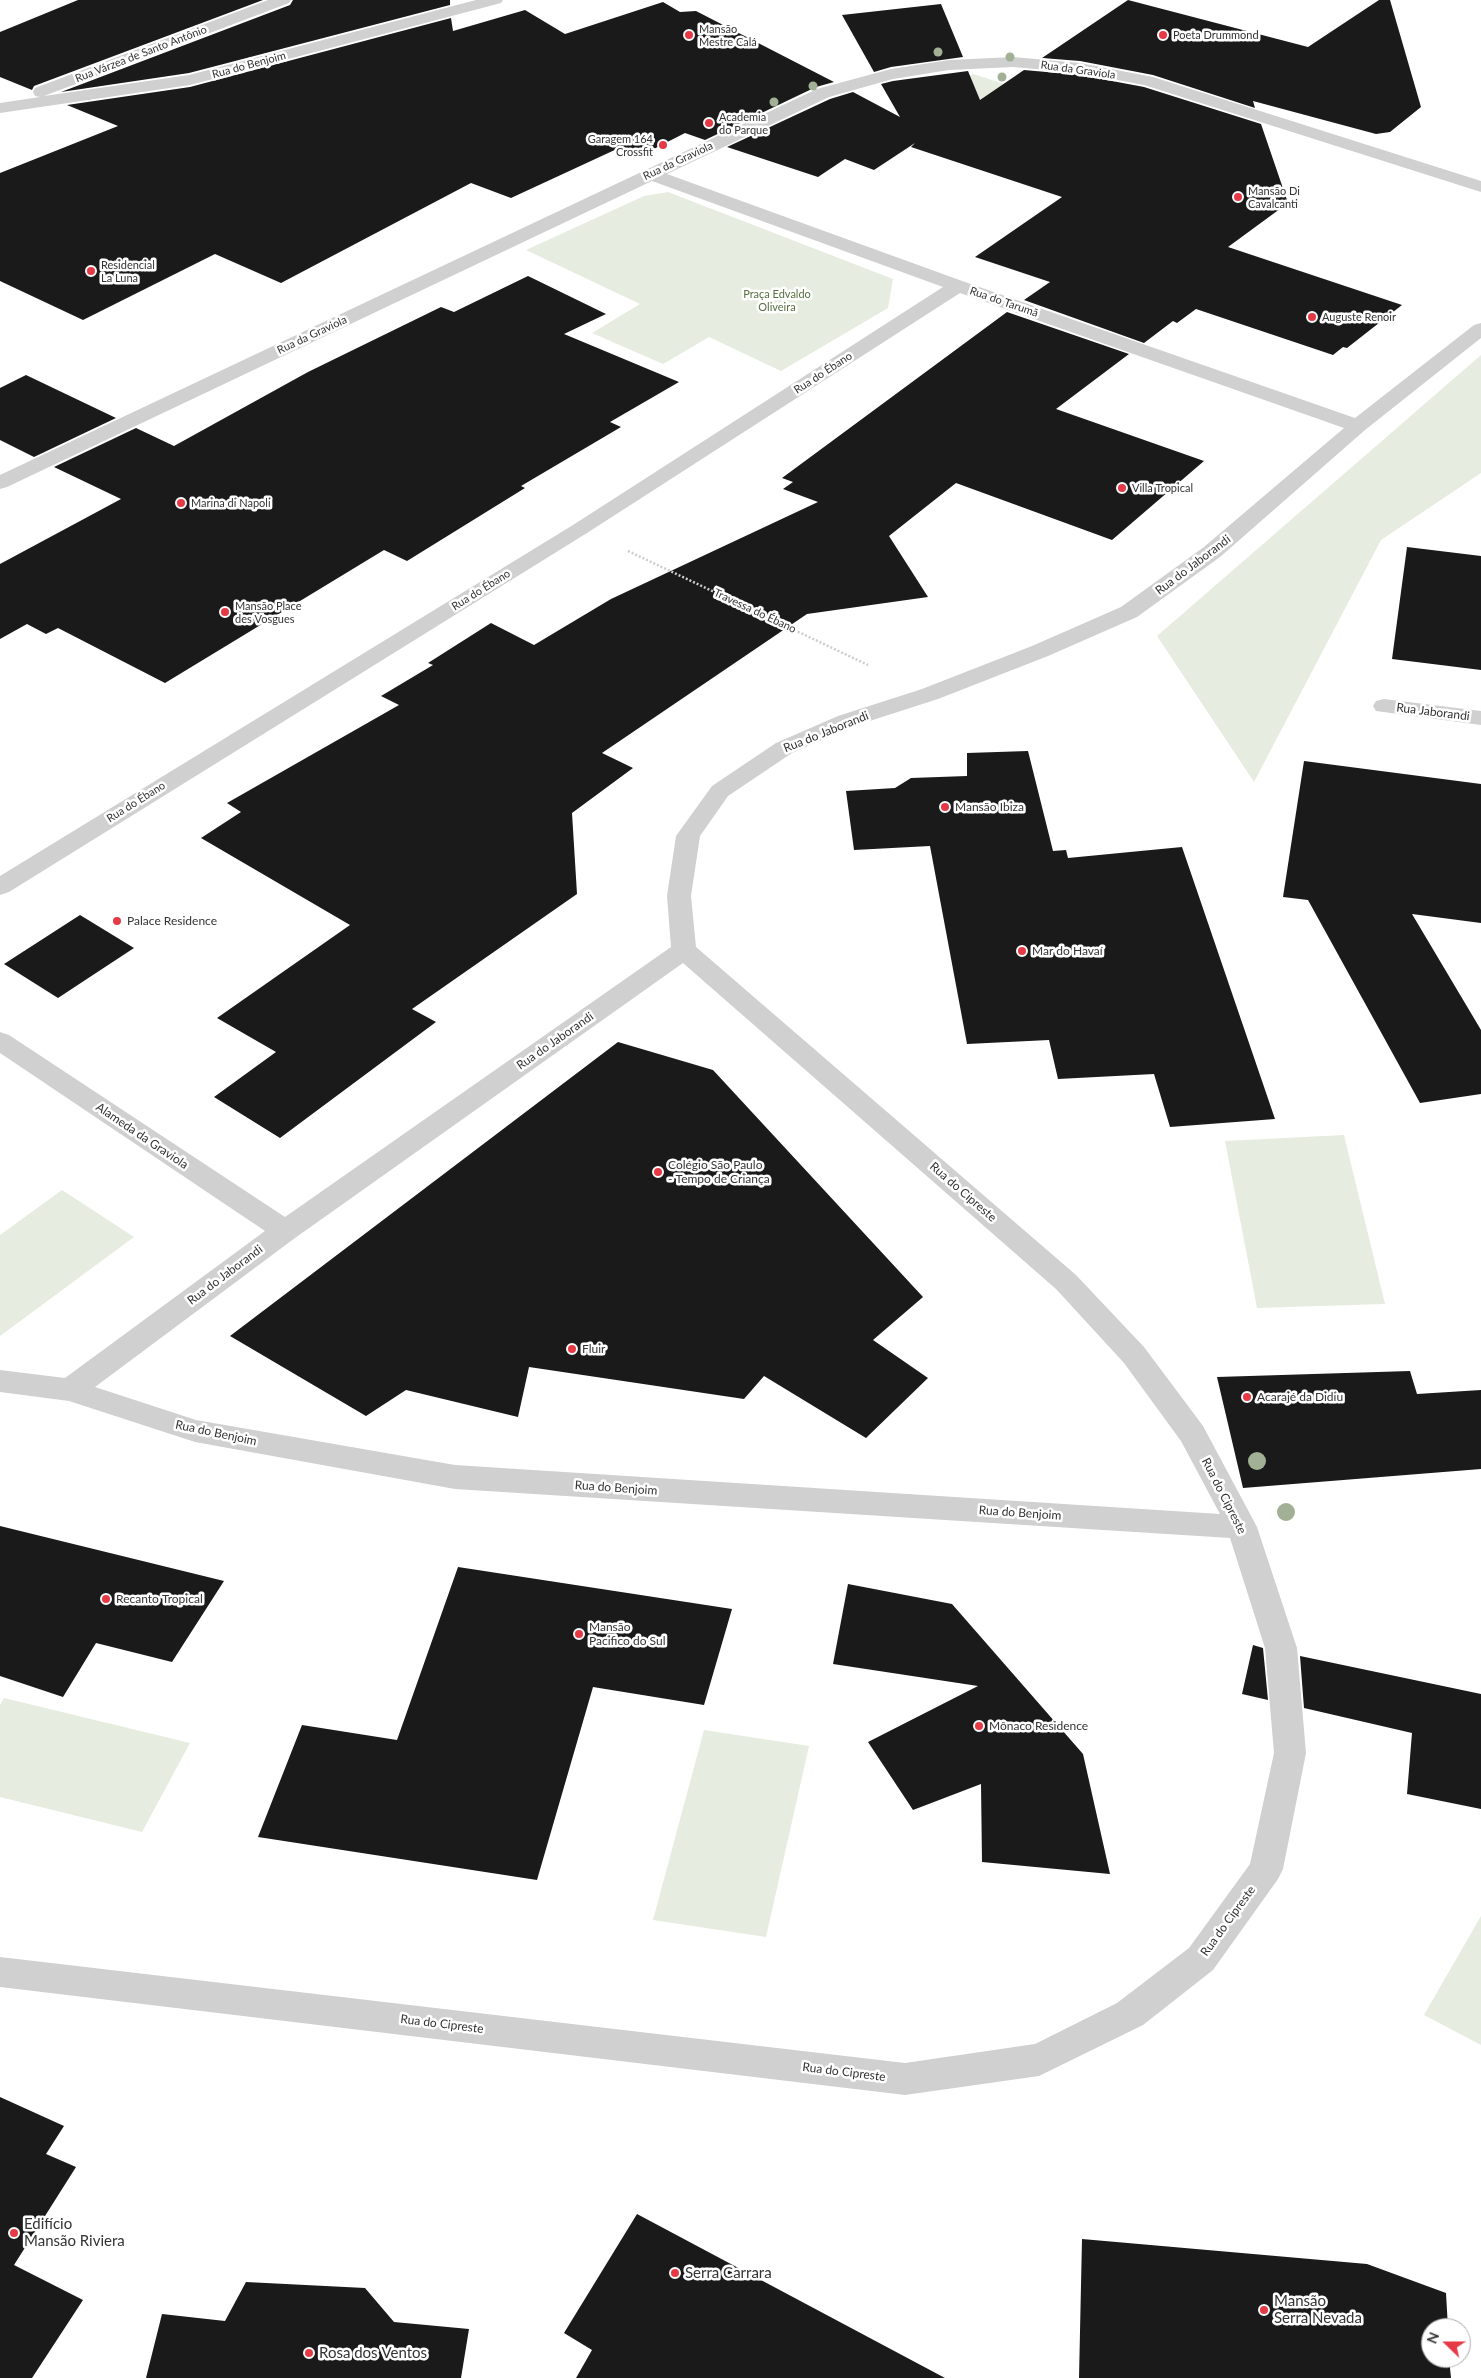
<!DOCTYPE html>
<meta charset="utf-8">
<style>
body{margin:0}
#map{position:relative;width:1481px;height:2378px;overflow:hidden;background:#fff;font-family:Lato,sans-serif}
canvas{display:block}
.north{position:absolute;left:1421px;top:2318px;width:50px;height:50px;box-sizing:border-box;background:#fff;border:1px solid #adadad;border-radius:50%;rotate:292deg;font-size:14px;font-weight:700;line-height:20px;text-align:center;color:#333}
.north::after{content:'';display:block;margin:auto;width:18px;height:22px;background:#e63946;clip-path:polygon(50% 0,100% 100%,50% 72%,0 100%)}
</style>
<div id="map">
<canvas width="1481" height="2378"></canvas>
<div class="north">N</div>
</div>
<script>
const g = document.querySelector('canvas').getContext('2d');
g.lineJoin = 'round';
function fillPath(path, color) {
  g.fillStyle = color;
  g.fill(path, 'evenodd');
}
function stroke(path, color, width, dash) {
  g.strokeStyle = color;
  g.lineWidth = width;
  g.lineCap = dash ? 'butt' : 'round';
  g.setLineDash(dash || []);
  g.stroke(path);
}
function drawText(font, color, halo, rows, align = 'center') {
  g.font = font + ' Lato,sans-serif';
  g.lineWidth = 5;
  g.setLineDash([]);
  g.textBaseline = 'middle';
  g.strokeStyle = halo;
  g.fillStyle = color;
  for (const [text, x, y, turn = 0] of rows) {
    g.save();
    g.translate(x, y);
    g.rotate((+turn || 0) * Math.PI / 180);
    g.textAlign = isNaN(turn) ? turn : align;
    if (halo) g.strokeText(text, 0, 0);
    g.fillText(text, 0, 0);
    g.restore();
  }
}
fillPath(new Path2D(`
 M973,74L1020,89L960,122L913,108Z
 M668,192L893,279L888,308L781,371L709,337L663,364L592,333L640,304L526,250L644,196Z
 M1481,355V473L1381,540L1254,782L1157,636Z
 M1344,1135L1385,1304L1257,1308L1225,1141Z
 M62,1190L134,1237L0,1336V1235Z
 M4,1698L190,1743L142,1832L0,1797V1705Z
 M704,1730L809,1746L766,1937L653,1920Z
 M1481,1916V2045L1424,2015Z`), '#e6ecdf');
fillPath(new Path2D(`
 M78,0H263L34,86L32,90L0,77V32Z
 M293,0H450V5L189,73L61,92L290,5Z
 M1128,0L1308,47L1379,0H1390L1421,107L1390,132L1376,134L1253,101L1255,108L1153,75L1080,61L1042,58Z
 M663,2L680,12L696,11L834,82L816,87L705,140L685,133L640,156L619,148L511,198L471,183L281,283L215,254L83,320L0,281V173L118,126L67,105L190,87L451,18L453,31L525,10L565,34Z
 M941,4L963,57L891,67L874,72L842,15Z
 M1024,70L1080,75L1144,87L1261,124L1288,203L1228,247L1402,305L1347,348L1343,347L1333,355L1196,309L1177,323L1173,321L1144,343L1024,300L1050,282L975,257L1062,197L911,147L915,143L874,170L845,159L818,177L727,147L830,99L853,92L900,117L881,84L893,81L968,71L980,100Z
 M528,276L606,314L564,334L679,382L610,422L621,427L521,486L525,488L407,561L384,550L165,683L58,628L46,634L27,624L0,639V564L121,499L54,467L136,428L174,446L308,372L441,307L454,312Z
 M1007,312L1129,354L1056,409L1204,461L1112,540L956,483L889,536L928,597L807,614L602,753L633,768L572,813L577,894L412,1009L436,1022L280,1138L214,1097L276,1052L217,1018L350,925L201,838L241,812L227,803L399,705L381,696L433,665L428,663L491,623L534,645L611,599L818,502L783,489L793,482L782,478Z
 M26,375L116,418L34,457L0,440V388Z
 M1407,547L1481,556V670L1392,659Z
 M1028,751L1053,851L1066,850L1068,858L1182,847L1275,1119L1170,1127L1154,1074L1058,1079L1049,1040L967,1044L930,846L854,850L846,791L895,788L911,778L967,776V753Z
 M1304,761L1481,784V923L1412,914L1481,1030V1094L1420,1103L1308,900L1283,897Z
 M80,915L134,948L58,998L4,964Z
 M618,1042L713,1070L923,1297L873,1340L928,1378L866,1438L764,1376L744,1399L529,1367L518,1417L406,1390L366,1416L230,1336Z
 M1410,1371L1417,1394L1481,1390V1469L1243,1488L1217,1377Z
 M0,1526L224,1581L172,1662L96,1643L63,1697L0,1676Z
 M458,1567L732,1609L704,1705L593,1687L537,1880L258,1837L302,1725L397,1740Z
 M848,1584L952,1604L1083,1754L1110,1874L982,1862L981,1784L913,1810L868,1742L978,1686L833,1664Z
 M1253,1645L1263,1648L1268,1700L1242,1694Z
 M1300,1656L1481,1694V1809L1407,1794L1412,1733L1304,1708Z
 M0,2097L64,2126L46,2154L76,2167L14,2265L83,2300L32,2378H0Z
 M637,2214L945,2378H576L592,2350L564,2333Z
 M1082,2239L1367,2264L1446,2293L1448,2328H1431V2358H1449L1451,2378H1079Z
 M246,2282L365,2288L394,2322L469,2329L461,2378H146L162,2314L225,2321Z`), '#1a1a1a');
stroke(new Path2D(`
 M628,551L868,665`), '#cdcdcd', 2.5, [2, 2]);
fillPath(new Path2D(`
 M268,0H291L289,3L44,96L189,75L476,0H503L501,3L190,85L0,113V103L40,97L35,96L33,92L35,88Z
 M1013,57L1080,63L1153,77L1481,181V192L1144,85L1080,73L1013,67L949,70L893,79L829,97L667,174L965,282L1355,418L1474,325L1481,323V338L1365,430L1220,557L1137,617L1048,656L938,699L854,726L792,753L728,796L700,836L691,896L696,947L1076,1275L1144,1347L1203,1426L1257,1527L1297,1648L1306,1753L1283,1869L1278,1879L1213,1970L1143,2025L1039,2076L905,2095L0,1987V1957L905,2063L1035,2044L1117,2003L1189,1948L1250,1864L1274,1753L1265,1648L1230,1538L455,1489L195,1442L69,1401L0,1392V1370L65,1378L265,1231L0,1053V1032L9,1035L285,1217L671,947L667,896L676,836L712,786L776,743L838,716L922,689L1032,646L1121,607L1204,547L1344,428L960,293L587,533L9,892L0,895V876L573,525L943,287L652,181L7,487L0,489V475L817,89L891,69L949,60ZM683,963L1056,1289L1124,1363L1181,1441L1220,1514L455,1465L196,1420L95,1387L295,1238Z
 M1384,699L1481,711V725L1376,711L1373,706L1376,701Z`), '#d0d0d0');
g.fillStyle = '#a2b095';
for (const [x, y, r] of [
 [938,52,4.5],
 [1010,57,4.5],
 [1002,77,4.5],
 [813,86,4.5],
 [774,102,4.5],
 [1257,1461,9],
 [1286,1512,9]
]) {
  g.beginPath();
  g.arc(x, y, r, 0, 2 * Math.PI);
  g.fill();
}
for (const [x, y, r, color] of [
 [689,35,5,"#e63946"],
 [1163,35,5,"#e63946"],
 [709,123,5,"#e63946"],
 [663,145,5,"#e63946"],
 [1238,197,5,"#e63946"],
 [91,271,5,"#e63946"],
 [1312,317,5,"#e63946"],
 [1122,488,5,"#e63946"],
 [181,503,5,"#e63946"],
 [225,612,5,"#e63946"],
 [945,807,5,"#e63946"],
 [117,921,5,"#e63946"],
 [1022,951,5,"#e63946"],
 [658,1172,5,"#e63946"],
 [572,1349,5,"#e63946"],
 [1247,1397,5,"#e63946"],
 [106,1599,5,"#e63946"],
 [579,1634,5,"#e63946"],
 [979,1726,5,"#e63946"],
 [14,2233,5,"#e63946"],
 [675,2273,5,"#e63946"],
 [1264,2310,5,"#e63946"],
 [309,2353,5,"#e63946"]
]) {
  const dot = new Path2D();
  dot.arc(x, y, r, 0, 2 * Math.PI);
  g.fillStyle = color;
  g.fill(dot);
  stroke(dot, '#fff', 2);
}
drawText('11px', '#333', '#fff', [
 ["Mansão",699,29],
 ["Mestre Calá",699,42],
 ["Poeta Drummond",1173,35],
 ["Academia",719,117],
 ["do Parque",719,130],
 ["Garagem 164",653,139,"right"],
 ["Crossfit",653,152,"right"],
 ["Mansão Di",1248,191],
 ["Cavalcanti",1248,204],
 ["Residencial",101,265],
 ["La Luna",101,278],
 ["Auguste Renoir",1322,317],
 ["Villa Tropical",1132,488],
 ["Marina di Napoli",191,503],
 ["Mansão Place",235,606],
 ["des Vosgues",235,619]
], 'left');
drawText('11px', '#333', '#fff', [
 ["Rua Várzea de Santo Antônio",141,54,-21],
 ["Rua do Benjoim",249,65,-15],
 ["Rua da Graviola",1078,70,8],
 ["Rua da Graviola",678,161,-25],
 ["Rua do Tarumã",1004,302,19],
 ["Rua da Graviola",312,335,-25],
 ["Rua do Ébano",823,373,-33],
 ["Rua do Ébano",481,590,-32],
 ["Travessa do Ébano",755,611,25],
 ["Rua do Ébano",136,802,-32]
]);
drawText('11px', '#56703f', '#fff', [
 ["Praça Edvaldo",777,294],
 ["Oliveira",777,307]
]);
drawText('12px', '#333', '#fff', [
 ["Rua do Jaborandi",1193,565,-37],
 ["Rua Jaborandi",1433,712,7],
 ["Rua do Jaborandi",826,732,-22],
 ["Rua do Jaborandi",555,1041,-35],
 ["Alameda da Graviola",142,1136,34],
 ["Rua do Cipreste",963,1192,41],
 ["Rua do Jaborandi",225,1275,-37],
 ["Rua do Benjoim",216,1433,12],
 ["Rua do Benjoim",616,1488,4],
 ["Rua do Cipreste",1224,1496,63],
 ["Rua do Benjoim",1020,1513,4],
 ["Rua do Cipreste",1228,1921,-54],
 ["Rua do Cipreste",442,2024,7],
 ["Rua do Cipreste",844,2072,7]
]);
drawText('12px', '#333', '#fff', [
 ["Mansão Ibiza",955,807],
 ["Palace Residence",127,921],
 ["Mar do Havaí",1032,951],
 ["Colégio São Paulo",668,1165],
 ["- Tempo de Criança",668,1179],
 ["Fluir",582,1349],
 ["Acarajé da Didiu",1257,1397],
 ["Recanto Tropical",116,1599],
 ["Mansão",589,1627],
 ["Pacifico do Sul",589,1641],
 ["Mônaco Residence",989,1726]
], 'left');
drawText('15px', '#333', '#fff', [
 ["Edifício",24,2224],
 ["Mansão Riviera",24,2241],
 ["Serra Carrara",685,2273],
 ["Mansão",1274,2301],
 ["Serra Nevada",1274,2318],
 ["Rosa dos Ventos",319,2353]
], 'left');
</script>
